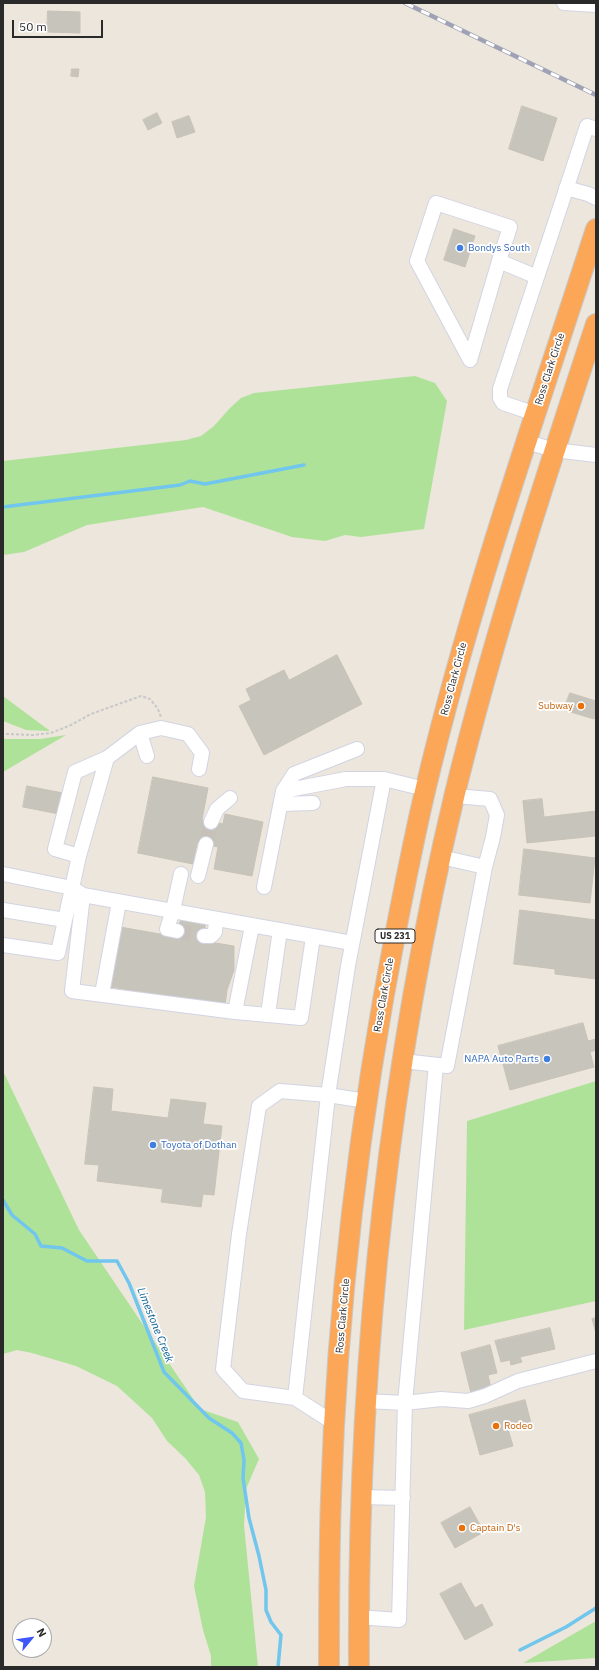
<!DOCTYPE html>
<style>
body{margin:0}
#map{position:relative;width:599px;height:1670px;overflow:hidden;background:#ece6dc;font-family:"IBM Plex Sans",sans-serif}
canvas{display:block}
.frame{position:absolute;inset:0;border:4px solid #2a2a2a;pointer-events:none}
.north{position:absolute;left:12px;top:1618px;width:40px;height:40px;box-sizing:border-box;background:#fff;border:1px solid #aaa;border-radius:50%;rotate:61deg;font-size:11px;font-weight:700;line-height:16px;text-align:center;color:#2a2a2a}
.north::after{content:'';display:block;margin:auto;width:14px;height:18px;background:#3e57f8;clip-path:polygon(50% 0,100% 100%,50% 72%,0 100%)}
.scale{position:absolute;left:12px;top:20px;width:91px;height:18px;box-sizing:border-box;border:2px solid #2a2a2a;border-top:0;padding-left:5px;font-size:12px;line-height:14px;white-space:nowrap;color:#2a2a2a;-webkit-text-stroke:3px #fff;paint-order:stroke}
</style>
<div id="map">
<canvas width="599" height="1670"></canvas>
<div class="frame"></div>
<div class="north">N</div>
<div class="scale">50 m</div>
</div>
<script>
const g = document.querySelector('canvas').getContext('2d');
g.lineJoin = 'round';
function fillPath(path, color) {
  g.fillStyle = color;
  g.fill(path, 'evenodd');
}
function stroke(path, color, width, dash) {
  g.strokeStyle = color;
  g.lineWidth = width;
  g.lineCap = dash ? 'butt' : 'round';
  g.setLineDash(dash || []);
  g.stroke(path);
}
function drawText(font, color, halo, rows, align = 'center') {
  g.font = font + ' "IBM Plex Sans",sans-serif';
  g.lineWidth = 3.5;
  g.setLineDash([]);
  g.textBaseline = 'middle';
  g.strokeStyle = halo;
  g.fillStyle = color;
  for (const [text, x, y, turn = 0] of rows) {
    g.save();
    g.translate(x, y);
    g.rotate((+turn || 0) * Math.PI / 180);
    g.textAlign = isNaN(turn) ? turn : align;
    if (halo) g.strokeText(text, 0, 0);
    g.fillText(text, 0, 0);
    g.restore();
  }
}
fillPath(new Path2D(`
 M415,376L435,383L447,401L424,529L361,537L345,535L325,541L292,537L203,507L87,525L24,552L3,555V461L186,440L201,436L214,426L230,408L241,398L254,393Z
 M3,696L50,731L26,730L3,721Z
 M66,735L3,772V739H40Z
 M3,1071L79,1230L200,1409L238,1422L259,1459L246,1489L244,1525L258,1667H211V1656L203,1630L194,1586L206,1517L205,1492L199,1475L185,1458L167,1441L152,1418L117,1386L76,1366L32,1353L17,1350L3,1354Z
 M596,1081V1301L464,1330L467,1121Z
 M596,1621V1658L523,1663Z`), '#afe299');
stroke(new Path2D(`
 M3,507L180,485L190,481L205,484L304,465
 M3,1200L12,1215L35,1234L41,1246L62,1248L87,1261H117L129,1283L164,1372L209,1418L232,1433L241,1443L244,1460L243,1478L249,1518L259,1556L266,1590V1610L271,1622L281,1635L278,1667
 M520,1650L566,1627L596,1608`), '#70c6ed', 3.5);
const building = new Path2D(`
 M48,11L80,12V33L47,32Z
 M72,69H79L78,77L71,76Z
 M522,106L557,118L543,161L509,149Z
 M157,113L162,123L148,130L143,120Z
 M189,116L195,132L177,138L172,122Z
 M454,229L475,236L465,267L444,260Z
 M337,655L362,704L264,755L239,706L251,700L246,689L284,670L289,680Z
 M570,693L596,701V712L594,719L564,710Z
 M153,777L208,788L202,820L223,824L225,814L263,822L252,876L214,869L218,847L206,844L197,843L193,864L138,853Z
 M27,786L63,793L59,814L23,807Z
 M542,799L544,817L596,811V836L527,843L523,801Z
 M524,849L595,858L590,903L519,895Z
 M520,910L596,920V979L555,974V969L514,964Z
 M181,920L205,923V934L203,941L234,946V970L227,990L225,1005L110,987L120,927L177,937V929Z
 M583,1023L588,1041L596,1039V1050L590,1052L594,1067L510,1090L498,1046Z
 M94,1087L113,1089L111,1111L168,1118L171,1099L206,1103L203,1124L222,1126L214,1195L203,1194L201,1207L161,1202L163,1189L97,1181L99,1165L85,1164Z
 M596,1318V1333L592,1319Z
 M550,1328L555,1349L520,1357L522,1362L511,1365L510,1360L501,1362L495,1341Z
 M490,1345L497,1373L488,1375L491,1388L471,1393L461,1353Z
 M525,1400L531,1423L508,1429L513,1446L480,1455L469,1415Z
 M470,1507L484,1532L455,1548L441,1523Z
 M461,1583L475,1608L482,1604L493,1625L465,1640L440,1594Z`);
fillPath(building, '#c7c4bb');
stroke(building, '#c8c2b6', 1);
stroke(new Path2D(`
 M206,844L211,822
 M177,931L204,936`), '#c5c0b8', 14, [14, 7]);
const minor = new Path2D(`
 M564,3L596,5
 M566,188L588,194L596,198
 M499,261L510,227L436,203L417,261L470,360L499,261L537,277
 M536,414L503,403L500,398V389L587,126L596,129
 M527,442L554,450L596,455
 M140,733L147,756
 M283,791L294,774L357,749
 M281,804L313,803
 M211,822L217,809L230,798
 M79,856L55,849L75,772L107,758
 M441,857L485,867
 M3,874L72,888L83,895L352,943
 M198,876L206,844
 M264,887L283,791L346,779H384L425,789
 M83,895L72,991L235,1012
 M3,910L65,920L79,856L107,758L140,733L161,728L188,734L202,753L199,769
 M252,926L235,1012L301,1018L313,937
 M177,931L167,929L173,910L181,874
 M204,936H211L215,932L216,919
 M3,945L58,953L65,920
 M102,994L119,902
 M268,1014L280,930
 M403,1061L447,1066L485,867L493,837L497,815L490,799L455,796
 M295,1398L328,1095L348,966L384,779
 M365,1401L405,1403L441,1399L468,1401L485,1396L518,1381L596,1361
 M334,1423L295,1398L243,1391L223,1369L239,1234L259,1106L280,1091L328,1095L366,1101
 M361,1497L403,1498
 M358,1617L399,1620L405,1403L436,1065`);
const highway = new Path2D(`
 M329,1667C329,1610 329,1554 331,1497C337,1305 360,1113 397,925C406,879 415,833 426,787C471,598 536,414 596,229
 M359,1667C357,1374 387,1078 455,793C494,634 545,479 596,324`);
stroke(minor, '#d2d4e3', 16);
stroke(highway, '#c8c8c8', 22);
stroke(new Path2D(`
 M6,734L33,735L51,733L71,725L91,714L141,696L150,699L158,709L161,717`), '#c8c8c8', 2, [3, 2]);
stroke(minor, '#fff', 14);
stroke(highway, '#fca757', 20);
const rail = new Path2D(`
 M405,3L596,95`);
stroke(rail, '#9fa1b4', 4.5);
stroke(rail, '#fff', 3, [9]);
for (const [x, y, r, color] of [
 [460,248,4,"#3f7fe0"],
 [581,706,4,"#e8710a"],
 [547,1059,4,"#3f7fe0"],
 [153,1145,4,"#3f7fe0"],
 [496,1426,4,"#e8710a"],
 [462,1528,4,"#e8710a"]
]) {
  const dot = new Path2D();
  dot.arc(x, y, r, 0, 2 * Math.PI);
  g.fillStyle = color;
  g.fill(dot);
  stroke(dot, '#fff', 1.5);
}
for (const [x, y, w] of [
 [395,936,40]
]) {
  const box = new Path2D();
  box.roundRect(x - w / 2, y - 7, w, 14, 3);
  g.fillStyle = '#fff';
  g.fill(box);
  stroke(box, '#2a2a2a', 1);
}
drawText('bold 9px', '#2a2a2a', null, [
 ["US 231",395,936]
]);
drawText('10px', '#366cbe', '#fff', [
 ["Bondys South",468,248],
 ["NAPA Auto Parts",539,1059,"right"],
 ["Toyota of Dothan",161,1145]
], 'left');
drawText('10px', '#2a2a2a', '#fff', [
 ["Ross Clark Circle",550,369,-72],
 ["Ross Clark Circle",454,679,-75],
 ["Ross Clark Circle",384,995,-80],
 ["Ross Clark Circle",343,1316,-85]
]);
drawText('10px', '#c56008', '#fff', [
 ["Subway",573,706,"right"],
 ["Rodeo",504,1426],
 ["Captain D's",470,1528]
], 'left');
drawText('italic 11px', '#0f639a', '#fff', [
 ["Limestone Creek",155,1325,68]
]);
</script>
